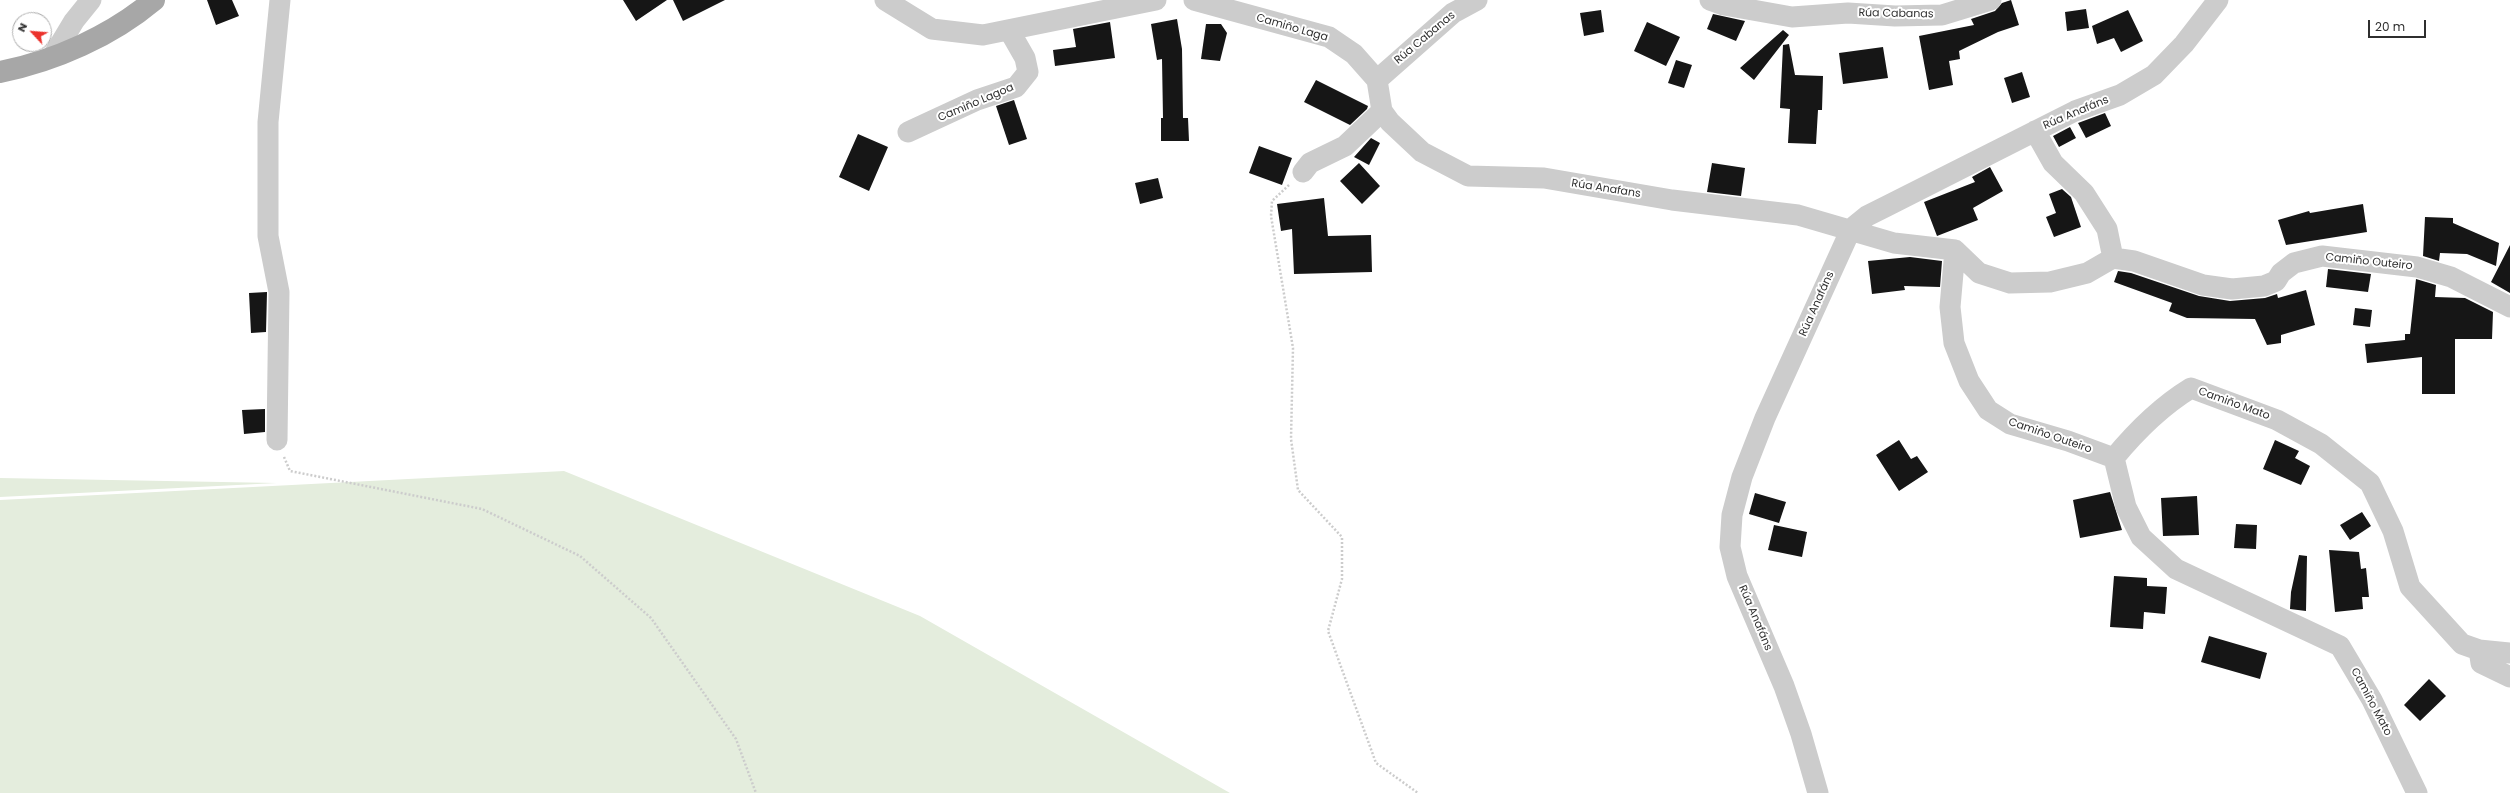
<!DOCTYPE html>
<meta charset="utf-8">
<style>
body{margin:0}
#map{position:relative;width:2510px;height:793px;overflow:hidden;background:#fff;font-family:Poppins,sans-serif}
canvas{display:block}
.north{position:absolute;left:12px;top:12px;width:40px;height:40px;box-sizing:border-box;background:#fff;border:1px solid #acacac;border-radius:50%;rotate:296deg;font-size:11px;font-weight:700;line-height:16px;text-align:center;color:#2f2f2f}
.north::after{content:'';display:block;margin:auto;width:14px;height:18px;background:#eb322c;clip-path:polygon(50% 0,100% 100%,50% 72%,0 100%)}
.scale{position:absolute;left:2368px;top:20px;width:58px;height:18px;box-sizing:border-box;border:2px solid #2f2f2f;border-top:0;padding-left:5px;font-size:12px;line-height:14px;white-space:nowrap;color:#2f2f2f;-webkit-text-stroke:3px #fff;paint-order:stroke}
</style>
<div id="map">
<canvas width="2510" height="793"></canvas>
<div class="north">N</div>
<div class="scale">20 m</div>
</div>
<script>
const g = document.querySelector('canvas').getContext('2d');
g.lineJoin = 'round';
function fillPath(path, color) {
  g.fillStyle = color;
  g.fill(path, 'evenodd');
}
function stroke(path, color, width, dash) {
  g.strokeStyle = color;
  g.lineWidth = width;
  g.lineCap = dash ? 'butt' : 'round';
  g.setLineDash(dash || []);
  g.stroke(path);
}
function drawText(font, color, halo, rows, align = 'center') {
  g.font = font + ' Poppins,sans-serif';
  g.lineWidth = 4;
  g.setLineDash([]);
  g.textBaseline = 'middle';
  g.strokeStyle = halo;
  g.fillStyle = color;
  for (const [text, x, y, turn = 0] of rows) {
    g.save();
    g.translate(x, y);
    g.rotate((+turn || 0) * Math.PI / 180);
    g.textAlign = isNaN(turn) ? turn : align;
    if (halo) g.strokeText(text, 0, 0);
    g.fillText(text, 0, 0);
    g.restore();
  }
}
fillPath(new Path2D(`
 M564,471L920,616L1230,793H0V500Z
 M0,478L277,483L0,497Z`), '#e4eddd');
fillPath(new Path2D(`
 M207,0H232L239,16L216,25Z
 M623,0H667L636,21Z
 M673,0H725L683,21Z
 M2011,0L2019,25L1998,32L1959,51L1960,59L1949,61L1953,85L1929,90L1919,36L1974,25L1971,19L1995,11L2002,3Z
 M2086,9L2089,28L2067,31L2065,12Z
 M1601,10L1604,32L1584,36L1580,13Z
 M2128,10L2143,41L2121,52L2114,38L2097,44L2092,26Z
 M1713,14L1745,21L1736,41L1707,29Z
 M1177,19L1182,49L1183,118H1188L1189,141H1161V118H1163L1162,59L1157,60L1151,24Z
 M1110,22L1115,58L1055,66L1053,50L1076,47L1073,29Z
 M1647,22L1680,37L1666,66L1634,51Z
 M1206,24H1221L1227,33L1220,61L1201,59Z
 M1783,30L1789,35L1754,80L1740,68Z
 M1789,44L1795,75L1823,76L1822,110H1818L1816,144L1788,143L1790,109L1780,108L1783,45Z
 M1883,47L1888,78L1843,84L1839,53Z
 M1676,60L1692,65L1684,88L1668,83Z
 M2022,72L2030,97L2012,103L2004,78Z
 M1316,80L1368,106L1367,109L1350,125L1304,102Z
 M1014,100L1027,139L1009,145L996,106Z
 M2105,113L2111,126L2086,138L2078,123Z
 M2070,127L2076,138L2059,147L2053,136Z
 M858,134L888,147L869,191L839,177Z
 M1371,138L1380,143L1369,165L1354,157Z
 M1259,146L1292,158L1282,185L1249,173Z
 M1359,163L1380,186L1362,204L1340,181Z
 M1712,163L1745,168L1741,196L1707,192Z
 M1990,167L2003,191L1973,208L1978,220L1937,236L1924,202L1975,182L1972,177Z
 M1158,178L1163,198L1140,204L1135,183Z
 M2062,189L2071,197L2081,227L2054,237L2046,217L2056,213L2049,194Z
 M1324,198L1328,236L1371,235L1372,272L1294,274L1292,229L1281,231L1277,204Z
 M2363,204L2367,232L2286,245L2278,220L2309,211L2310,213Z
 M2425,217L2453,218V223L2499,243L2496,266L2467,254L2440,253L2439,261L2423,256Z
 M2510,245V293L2491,282Z
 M1910,257L1942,261L1940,287L1904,286L1905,290L1872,294L1868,261Z
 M2328,269L2371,274L2368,292L2326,287Z
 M2118,271L2131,273L2199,296L2230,301L2265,298L2277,294L2278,298L2306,290L2315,325L2281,335V343L2267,345L2255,319L2187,318L2169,311L2172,303L2114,282Z
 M2416,279L2436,285L2435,297L2465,298L2493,312L2492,339H2455V394H2422V357L2367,363L2365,344L2405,340V334H2410Z
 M267,292L266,332L251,333L249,293Z
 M2355,308L2372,310L2370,327L2353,325Z
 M265,409V432L244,434L242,410Z
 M1899,440L1911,459L1917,456L1928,472L1899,491L1876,455Z
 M2275,440L2299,451L2295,458L2310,466L2301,485L2263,469Z
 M2110,492L2122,530L2080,538L2073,500Z
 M1755,493L1786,502L1779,523L1749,514Z
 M2197,496L2199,535L2163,536L2161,498Z
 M2362,512L2371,526L2350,540L2340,525Z
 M2236,524L2257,525L2256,549L2234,548Z
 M1774,525L1807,532L1802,557L1768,550Z
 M2329,550L2359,552L2361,569L2366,568L2369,597H2362L2363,609L2335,612Z
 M2299,555L2307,556L2306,611L2290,609L2291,592Z
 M2114,576L2147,578V586L2167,587L2165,614L2144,612L2143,629L2110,627Z
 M2209,636L2267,653L2260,679L2201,662Z
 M2429,679L2446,696L2420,721L2404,705Z`), '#161616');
stroke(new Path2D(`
 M1289,185L1272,201L1271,216L1293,348L1291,439L1298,490L1342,537V579L1328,631L1376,763L1418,793
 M284,457L290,471L482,509L580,556L651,618L736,739L756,793`), '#ccc', 2.5, [2, 2]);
stroke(new Path2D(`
 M885,0L932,29L983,35L1156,0
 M1194,0L1329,37L1354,54L1377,80
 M1710,0L1724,5L1792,17L1848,13L1895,16L1942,15L1991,0
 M53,56L74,21L91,0
 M1377,80L1382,111L1390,122L1422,152L1468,176L1544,178L1672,200L1798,215L1894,243L1955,250L1979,273L2010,283L2050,282L2087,273L2113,258L2134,261L2203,285L2232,289L2264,286L2276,281L2281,273L2294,263L2322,256L2417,267L2451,277L2510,307
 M1377,80L1453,13L1477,0
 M2035,131L2053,163L2084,193L2107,229L2113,258
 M908,132L977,100L1016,87L1028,72L1025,58L1009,30
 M1303,172L1310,163L1345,146L1382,111
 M1955,250L1950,307L1954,343L1969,381L1988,410L2010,424L2068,441L2114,458
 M277,440L279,292L268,236V122L280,0
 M2114,458C2137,430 2160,407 2191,388L2277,420L2321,444L2370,483L2393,531L2410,587L2462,644L2479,650L2510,653
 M2114,458L2126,507L2141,537L2176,569L2340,646L2372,700L2417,793
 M2479,650L2481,663L2510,677
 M1818,793L1801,734L1784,686L1737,576L1730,547L1732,515L1742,477L1765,418L1851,229L1867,216L1887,206L2075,111L2120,95L2154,75L2184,44L2218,0`), '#ccc', 21);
stroke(new Path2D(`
 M0,72C55,61 111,36 154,0`), '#a7a7a7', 22);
drawText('11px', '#2f2f2f', '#fff', [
 ["Rúa Cabanas",1896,14,1],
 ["Camiño Laga",1292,28,16],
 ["Rúa Cabanas",1425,38,-40],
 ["Camiño Lagoa",976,103,-23],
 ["Rúa Anafáns",2076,113,-23],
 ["Rúa Anafans",1606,189,9],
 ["Camiño Outeiro",2369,262,6],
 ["Rúa Anafáns",1817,304,-66],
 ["Camiño Mato",2234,404,20],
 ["Camiño Outeiro",2050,436,19],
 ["Rúa Anafáns",1755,618,67],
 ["Camiño Mato",2371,702,62]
]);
</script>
